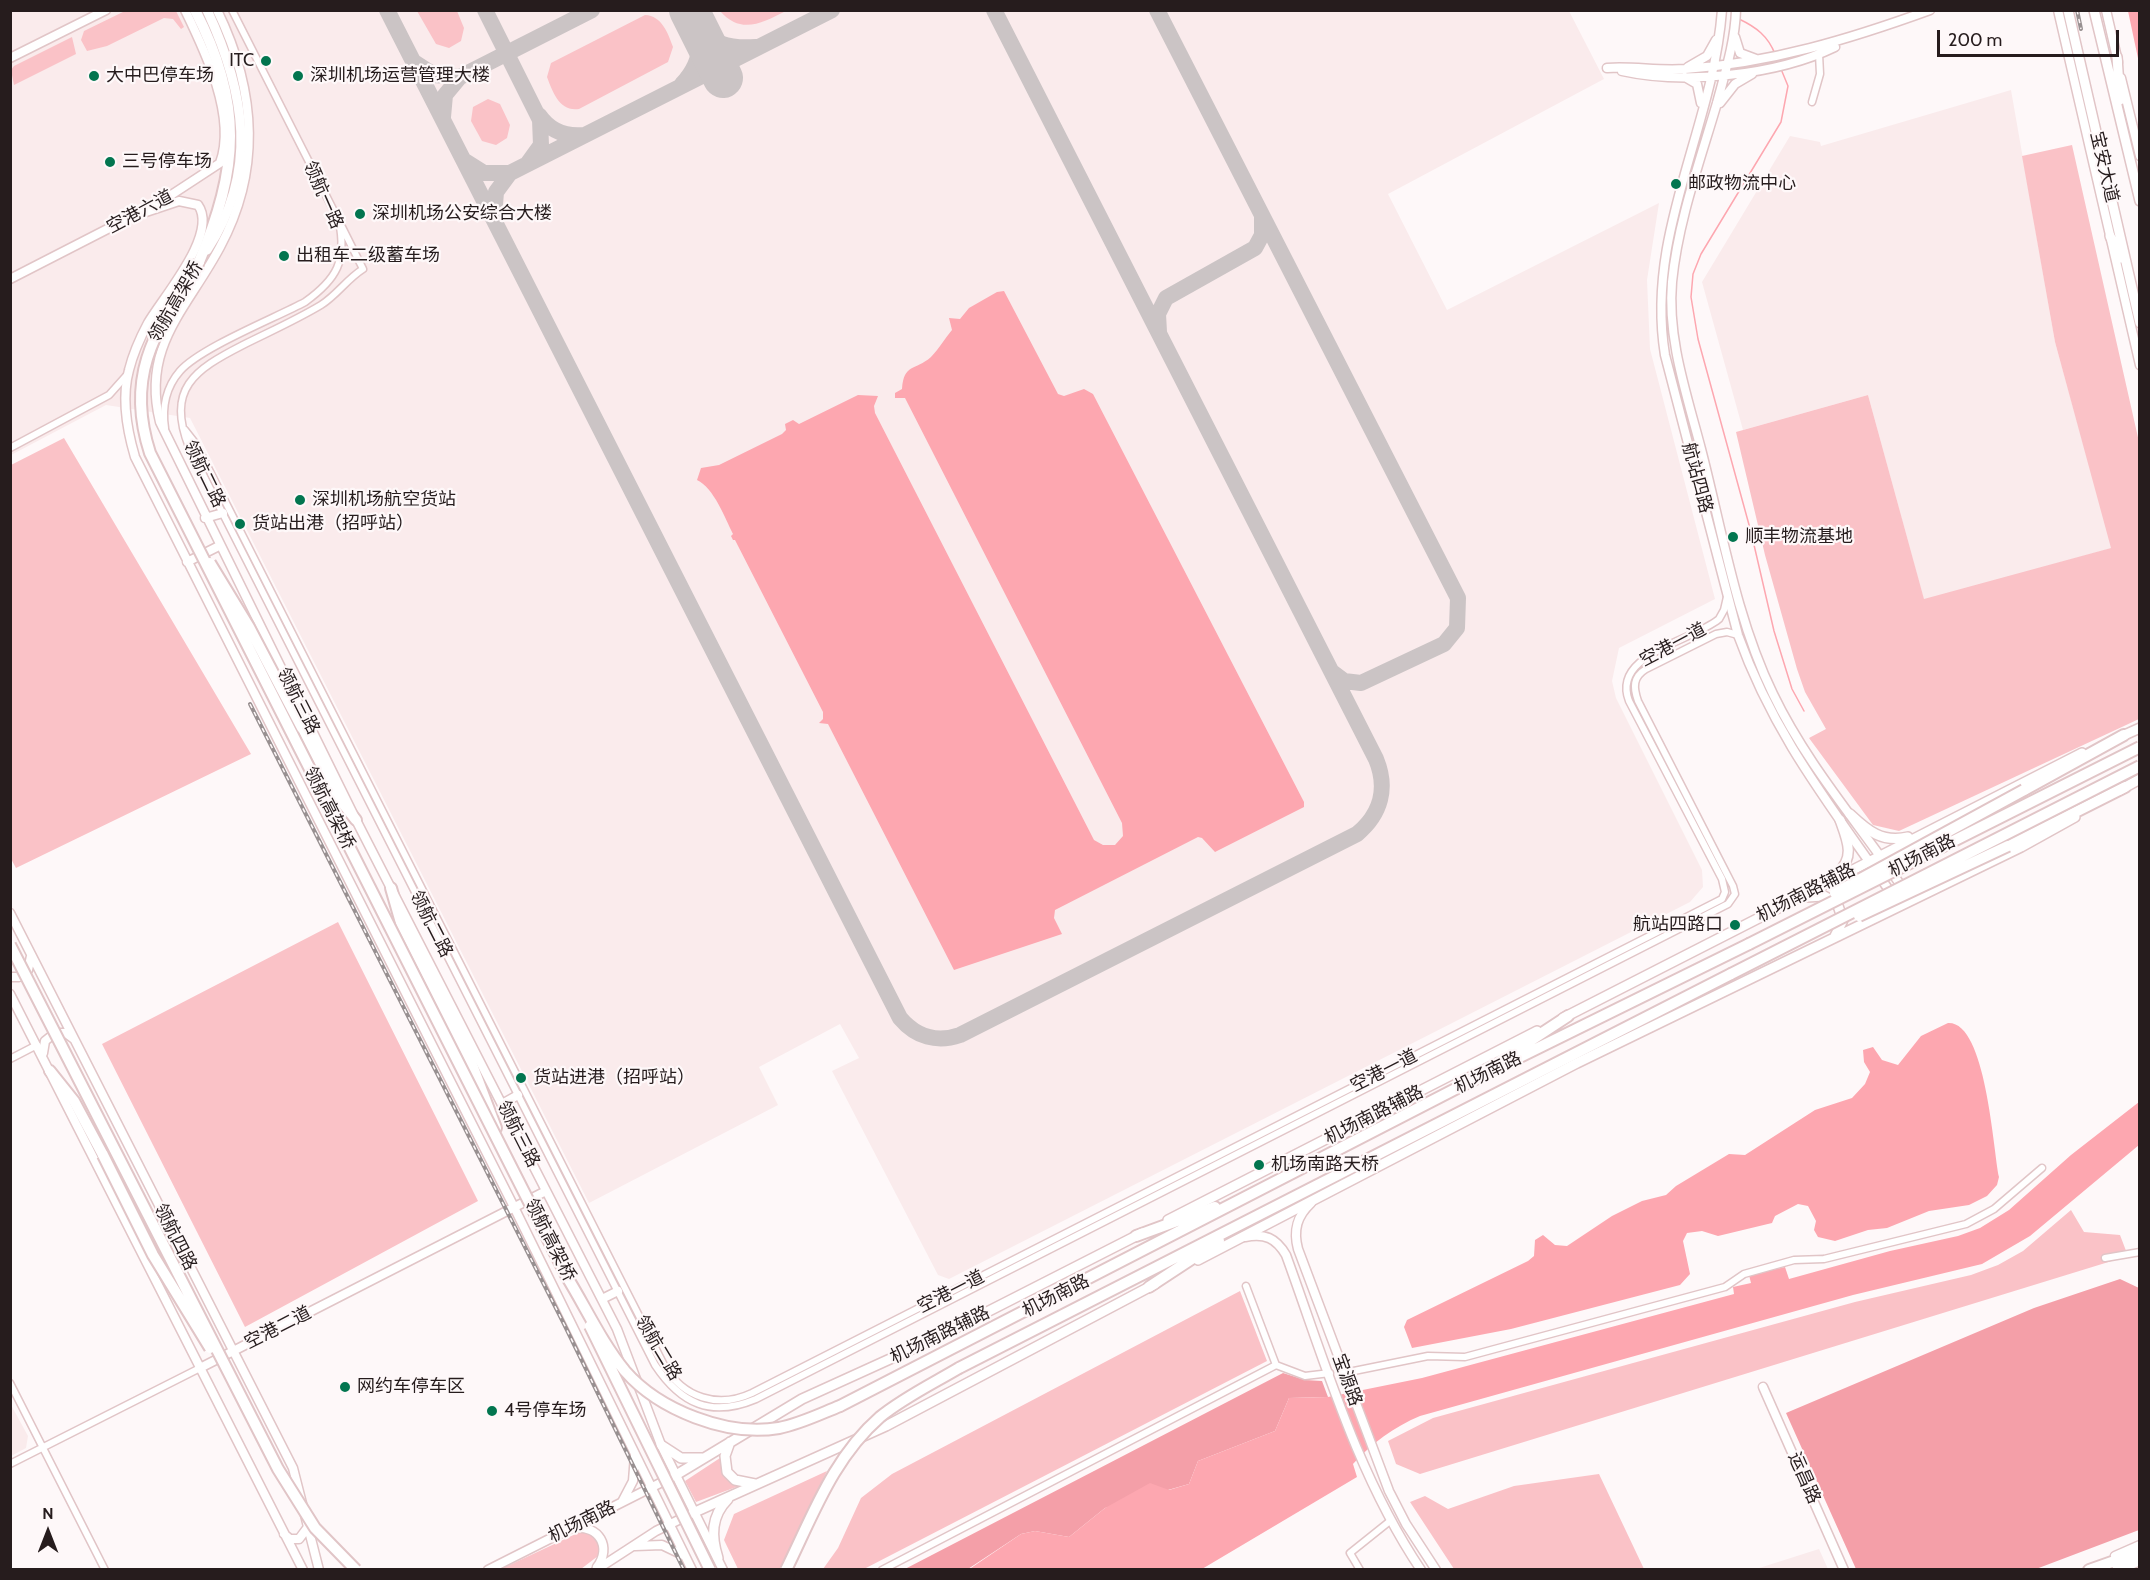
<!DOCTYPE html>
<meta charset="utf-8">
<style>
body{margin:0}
#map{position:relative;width:2150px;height:1580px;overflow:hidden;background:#fef8f9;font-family:Cabin,sans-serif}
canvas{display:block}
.frame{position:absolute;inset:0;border:12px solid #261c1d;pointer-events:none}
.north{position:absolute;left:18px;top:1502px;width:60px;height:60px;-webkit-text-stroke:4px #fef8f9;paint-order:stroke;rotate:0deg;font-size:16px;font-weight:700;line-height:24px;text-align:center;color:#261c1d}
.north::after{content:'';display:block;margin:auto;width:21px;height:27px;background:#261c1d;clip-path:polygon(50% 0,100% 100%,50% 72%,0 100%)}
.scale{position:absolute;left:1937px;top:30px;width:182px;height:27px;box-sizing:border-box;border:3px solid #261c1d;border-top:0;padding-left:8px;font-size:18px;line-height:21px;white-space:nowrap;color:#261c1d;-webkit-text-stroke:4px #fef8f9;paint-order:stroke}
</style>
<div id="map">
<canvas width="2150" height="1580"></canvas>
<div class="frame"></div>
<div class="north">N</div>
<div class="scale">200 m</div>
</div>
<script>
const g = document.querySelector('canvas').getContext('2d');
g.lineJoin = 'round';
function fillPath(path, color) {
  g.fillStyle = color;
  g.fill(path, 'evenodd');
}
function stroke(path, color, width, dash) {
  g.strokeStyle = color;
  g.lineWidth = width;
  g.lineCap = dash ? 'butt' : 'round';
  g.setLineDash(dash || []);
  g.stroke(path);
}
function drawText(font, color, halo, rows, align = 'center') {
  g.font = font + ' Cabin,"Noto Sans SC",sans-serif';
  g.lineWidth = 4.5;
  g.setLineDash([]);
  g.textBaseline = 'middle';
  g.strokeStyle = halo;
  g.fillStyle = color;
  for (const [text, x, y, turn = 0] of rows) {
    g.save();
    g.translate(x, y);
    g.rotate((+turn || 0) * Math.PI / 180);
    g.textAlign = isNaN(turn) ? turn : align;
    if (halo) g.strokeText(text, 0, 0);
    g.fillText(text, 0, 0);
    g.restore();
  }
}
fillPath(new Path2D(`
 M11,11H1569L1604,79L1388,194L1447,310L1659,203L1647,280L1650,349L1715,599L1619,648L1612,681L1616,698L1702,870L1703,887L1690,902L949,1279L938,1275L832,1071L859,1058L840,1024L759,1067L778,1105L589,1203L190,418L106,405L11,455Z
 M2011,90L2055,342L2112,548L1924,600L1868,395L1743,430L1702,282L1790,136L1820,142L1821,146Z
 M10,1403L28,1436L26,1448L11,1456Z
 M1819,1549L1828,1569H1756Z`), '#faebec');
fillPath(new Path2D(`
 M125,11H176L184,27L181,29L173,19L164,18L107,46L87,51L81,40L84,31Z
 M417,11H457L464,28L461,41L449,48L436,44Z
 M720,11H786C762,23 741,35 720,11Z
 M645,15C662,16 668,33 673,47L668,62L579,109C560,112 553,93 547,77L551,63Z
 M72,37L76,54L14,85L11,70L14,66Z
 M488,99L500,104L510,125L507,138L496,145L482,141L471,121L473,107Z
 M2072,145L2139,442V719L1899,831L1873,825L1809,738L1826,729L1805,692L1797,669L1765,555L1736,432L1868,395L1924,599L2111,548L2055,342L2022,156Z
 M64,438L251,754L16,868L10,857L11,465Z
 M338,922L478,1201L245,1327L102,1044Z
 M2071,1210L2084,1232L2120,1235L2128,1256L1420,1474L1396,1464L1388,1441L1433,1418L1855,1302L1971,1275L1998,1265L2023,1251Z
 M1240,1291L1267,1361L864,1569H823L838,1548L861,1498L892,1474Z
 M720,1458L723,1475L739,1486L696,1502L685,1481Z
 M827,1471L780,1569H738L724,1540L734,1514Z
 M1599,1474L1644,1569H1454L1410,1502L1425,1496L1448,1509L1514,1486Z
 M582,1531L592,1533L601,1546L598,1556L581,1569L499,1570Z`), '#fac2c7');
fillPath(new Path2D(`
 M2120,1279L2139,1288V1530L2036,1569H1856L1786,1413L2034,1308Z
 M1283,1373L1305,1380L1322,1381L1328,1397L1289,1398L1275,1431L1198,1461L1189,1484L1105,1508L1069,1537L1035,1531L1021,1534L968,1569L903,1570Z`), '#f49fa8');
fillPath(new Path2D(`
 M2128,11H2139V63Z
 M1004,291L1058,394L1064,396L1084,389L1093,394L1304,802V807L1215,852L1202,838L1198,837L1055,910L1054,918L1062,934L954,970L828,724L819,723L823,719V712L735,540H733L731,536L733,534C725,518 714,488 697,480L701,468L719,465L782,434L786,430L785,424L793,420L799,424L858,395L878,396L874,406L875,413L1094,840L1103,845H1115L1123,836L1122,823L905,398H895V393L902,389C904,363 915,371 931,357C939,349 945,338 952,330L949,318L960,319L969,308L997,292Z
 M1948,1023C1986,1021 1993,1148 1999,1177L1997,1185L1987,1196L1969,1205L1929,1211L1887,1228L1868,1230L1835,1241L1818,1237L1814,1230L1816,1221L1808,1206L1798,1204L1775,1216L1772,1223L1718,1236L1702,1231L1687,1233L1683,1241L1690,1274L1680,1285L1511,1329L1412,1348L1404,1327L1407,1320L1528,1261L1534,1256L1535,1240L1543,1235L1555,1245L1567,1246L1612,1216L1642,1201L1666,1195L1676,1186L1729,1154L1745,1155L1815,1110L1852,1098L1865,1084L1870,1072L1864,1062L1863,1050L1873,1047L1882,1060L1898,1065L1921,1036Z
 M2139,1102V1145L2030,1236L1982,1264L1853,1295L1420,1416C1394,1427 1372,1443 1353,1464L1357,1477L1202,1569L968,1570L1021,1534L1035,1531L1069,1537L1105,1508L1150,1483L1169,1490L1189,1484L1198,1461L1275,1431L1289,1398L1328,1397L1422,1378L1734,1294L1733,1287L1751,1283L1749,1275L1785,1267L1789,1279L1890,1251L1958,1236L1980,1228L2009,1210L2071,1155Z`), '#fda7b0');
stroke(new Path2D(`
 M1739,19C1756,27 1768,36 1775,54
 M1781,69L1788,86L1781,122L1701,254L1693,274L1691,297L1698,339L1751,532L1774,631L1792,689L1804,711`), '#fda7b0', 1.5);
stroke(new Path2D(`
 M387,10L900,1018C916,1037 937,1043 960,1035L1357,834C1381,814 1388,788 1376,759L994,10
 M485,10L540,120L541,145L528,163
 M1157,10L1458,598L1457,628L1444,644L1361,683L1344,681L1332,672
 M694,21C710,44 729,49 756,47
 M414,62L434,75L460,77
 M682,84C698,67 704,47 696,25
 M539,115C550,131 565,137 584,135
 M443,117L445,95L460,77L592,10
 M465,161L484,173H510L832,10
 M494,217L496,192L510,173
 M1159,332L1158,314L1166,298L1255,248L1262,235V215`), '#cbc4c5', 16);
stroke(new Path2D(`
 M689,10L723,78`), '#cbc4c5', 40);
const street = new Path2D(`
 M1812,102L1820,74L1819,54
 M339,221L363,269C347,279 337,295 321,305C296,320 269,332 243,345C194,370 166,389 189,447L655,1365C681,1404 711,1418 756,1399L1728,904L1735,894L1733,886L1638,701C1633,687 1633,677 1646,669L1716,634L1727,632L1738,635
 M165,428C162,408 166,387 180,371C200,348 275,318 305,302C337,279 347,261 339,221L232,10
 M185,430L196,444L664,1365C683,1398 718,1409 752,1393L1722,899L1725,892L1722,879L1629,701C1611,654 1691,642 1719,619L1724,610L1727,597
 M10,448L109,395L126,376
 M10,1059L37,1045
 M2105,1258L2140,1252
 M1246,1286L1276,1365
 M1344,1373L1428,1356L1465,1357L1725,1287L1744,1274L1794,1260L1824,1259L1966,1224L1994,1209L2042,1168
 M10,1383L105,1570
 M10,1464L200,1368
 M882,1570L1276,1365L1305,1376L1330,1373
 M1360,1570L1350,1553L1390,1521`);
const secondary = new Path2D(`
 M217,10C255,88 262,169 220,247C187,309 141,346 160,422L356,820L617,1329L661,1445L723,1570
 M1722,10C1713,129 1645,233 1665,355L1738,635C1775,738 1832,807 1893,896
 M1736,10C1735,42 1725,73 1717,103C1700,161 1678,221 1672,282C1667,339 1687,395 1701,449C1722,530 1736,618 1773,694C1807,765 1860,825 1904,890
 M2058,10L2140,365
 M2106,10L2118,62
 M1735,37L1740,53L1756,59
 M10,58L106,10
 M1688,67L1707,56L1716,40
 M1607,68C1633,66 1658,71 1685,69C1771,63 1850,39 1930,10
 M1622,71C1685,85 1777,75 1835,47
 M1685,77L1697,84L1701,103
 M2121,78L2140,156
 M1720,103L1735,84L1752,74
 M140,214L179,201L198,205C219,234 163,297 148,323C140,338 133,354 129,370C121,399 127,430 135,457L514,1207L692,1570
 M10,279L162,201L220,163C237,117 205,51 185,10
 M205,518L223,513
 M187,562L219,546
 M10,913L293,1468L319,1570
 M10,977H19L28,970L31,956
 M10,994L303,1570
 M43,1053L45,1041L55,1033H66L74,1039
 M502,1104L518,1095
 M1311,1203C1297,1216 1293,1230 1298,1249L1389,1491L1406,1524L1436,1570
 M1245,1237C1265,1233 1276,1238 1286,1255C1325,1362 1357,1475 1421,1570
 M602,1299L618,1291
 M200,1368L546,1191
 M1763,1387L1844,1570
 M622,1502L633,1481L635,1455
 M574,1528C599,1525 612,1547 597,1567
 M284,1534L290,1539H299L308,1527
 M635,1546L662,1545L685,1556
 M2115,1556L2140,1545
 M488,1570L676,1475
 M596,1570L656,1531L695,1512`);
const primary = new Path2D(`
 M2068,10L2140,323
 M2094,10L2140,201
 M2117,57L2120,100
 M2110,236L2121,258
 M207,250C259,171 245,92 207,10
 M2120,737L2140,728
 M2120,790L2140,779
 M1850,814C1868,831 1882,843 1908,837
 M1837,874C1855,857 1848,842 1840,820
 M1807,897L1824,896L1837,903L1843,920L1835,936
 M1563,1018L2082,753
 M1168,1220L1537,1031
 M1198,1260L1577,1063L2021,847L2075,817
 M730,1442L725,1456L727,1472L735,1480L755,1484
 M661,1445L681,1458H702
 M676,1475L802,1399L934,1339L1142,1233
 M695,1512L886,1426L1155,1284
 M718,1558C711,1536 711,1516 728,1499`);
const highway = new Path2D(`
 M195,10C243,103 239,168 199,262
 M302,728L337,796L356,820
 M2024,790L2124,735
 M2008,846L2125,787
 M391,888L401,923L471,1062L496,1128
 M1501,1060L1568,1016
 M50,1071L74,1101L103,1155
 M1136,1236L1215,1207
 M1149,1287L1219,1241
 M959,1368L1731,974
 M840,1406L1465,1084L1749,944
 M2089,1570L2140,1552
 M2117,1570L2140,1560`);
stroke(street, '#e1c5c7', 9);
stroke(secondary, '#e1c5c7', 11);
stroke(primary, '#e1c5c7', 12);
stroke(highway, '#e1c5c7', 14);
stroke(street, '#fff', 6);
stroke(secondary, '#fff', 8);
stroke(primary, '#fff', 9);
stroke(highway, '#fff', 10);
const rail = new Path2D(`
 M2077,10L2081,29
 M250,704L564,1324L684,1570`);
stroke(rail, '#989091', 4);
stroke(rail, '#fef8f9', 1.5, [4.5]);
const highwayBridge = new Path2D(`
 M199,262C157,329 124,373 150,453L567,1277C586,1308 602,1343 625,1371C659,1410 727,1437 779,1428C800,1424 820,1414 840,1406
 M210,563L249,627L302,728
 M1835,893L2024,790
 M1859,916L2008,846
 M1749,944L2140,747
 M10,945L278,1469L315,1528L356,1570
 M1731,974L2140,766
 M103,1155L153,1255L210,1348
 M590,1326L710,1570
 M786,1570C813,1515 833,1458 880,1417C903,1398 932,1384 959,1368`);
stroke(highwayBridge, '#e1c5c7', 14, []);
stroke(highwayBridge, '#fff', 10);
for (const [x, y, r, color] of [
 [266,61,6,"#02754f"],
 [94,76,6,"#02754f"],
 [298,76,6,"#02754f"],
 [110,162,6,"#02754f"],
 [1676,184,6,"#02754f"],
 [360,214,6,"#02754f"],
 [284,256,6,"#02754f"],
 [300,500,6,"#02754f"],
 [240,524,6,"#02754f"],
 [1733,537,6,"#02754f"],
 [1735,925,6,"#02754f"],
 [521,1078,6,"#02754f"],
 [1259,1165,6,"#02754f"],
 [345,1387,6,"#02754f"],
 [492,1411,6,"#02754f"]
]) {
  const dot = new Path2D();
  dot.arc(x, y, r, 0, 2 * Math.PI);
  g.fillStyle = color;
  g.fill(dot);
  stroke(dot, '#fef8f9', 2);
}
drawText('18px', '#261c1d', '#fef8f9', [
 ["ITC",254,61,"right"],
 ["大中巴停车场",106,76],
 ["深圳机场运营管理大楼",310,76],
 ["三号停车场",122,162],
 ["邮政物流中心",1688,184],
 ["深圳机场公安综合大楼",372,214],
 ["出租车二级蓄车场",296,256],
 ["深圳机场航空货站",312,500],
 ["货站出港（招呼站）",252,524],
 ["顺丰物流基地",1745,537],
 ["航站四路口",1723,925,"right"],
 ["货站进港（招呼站）",533,1078],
 ["机场南路天桥",1271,1165],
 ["网约车停车区",357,1387],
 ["4号停车场",504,1411]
], 'left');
drawText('18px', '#261c1d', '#fef8f9', [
 ["宝安大道",2104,167,77],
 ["领航一路",323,195,66],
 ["空港六道",140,212,-28],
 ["领航高架桥",176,302,-60],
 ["领航二路",204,474,64],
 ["航站四路",1697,478,75],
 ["空港一道",1673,645,-28],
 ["领航三路",298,701,63],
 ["领航高架桥",329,808,63],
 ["机场南路",1922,856,-27],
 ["机场南路辅路",1806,893,-27],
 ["领航二路",431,924,63],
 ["空港一道",1384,1071,-27],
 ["机场南路",1488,1073,-26],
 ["机场南路辅路",1374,1115,-27],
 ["领航三路",518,1134,63],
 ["领航四路",175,1237,63],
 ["领航高架桥",550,1240,63],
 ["空港一道",951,1292,-27],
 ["机场南路",1056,1296,-27],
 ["空港二道",278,1328,-27],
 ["机场南路辅路",940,1335,-26],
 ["领航二路",658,1348,59],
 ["宝源路",1347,1380,70],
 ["运昌路",1804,1478,66],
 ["机场南路",582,1522,-26]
]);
</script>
